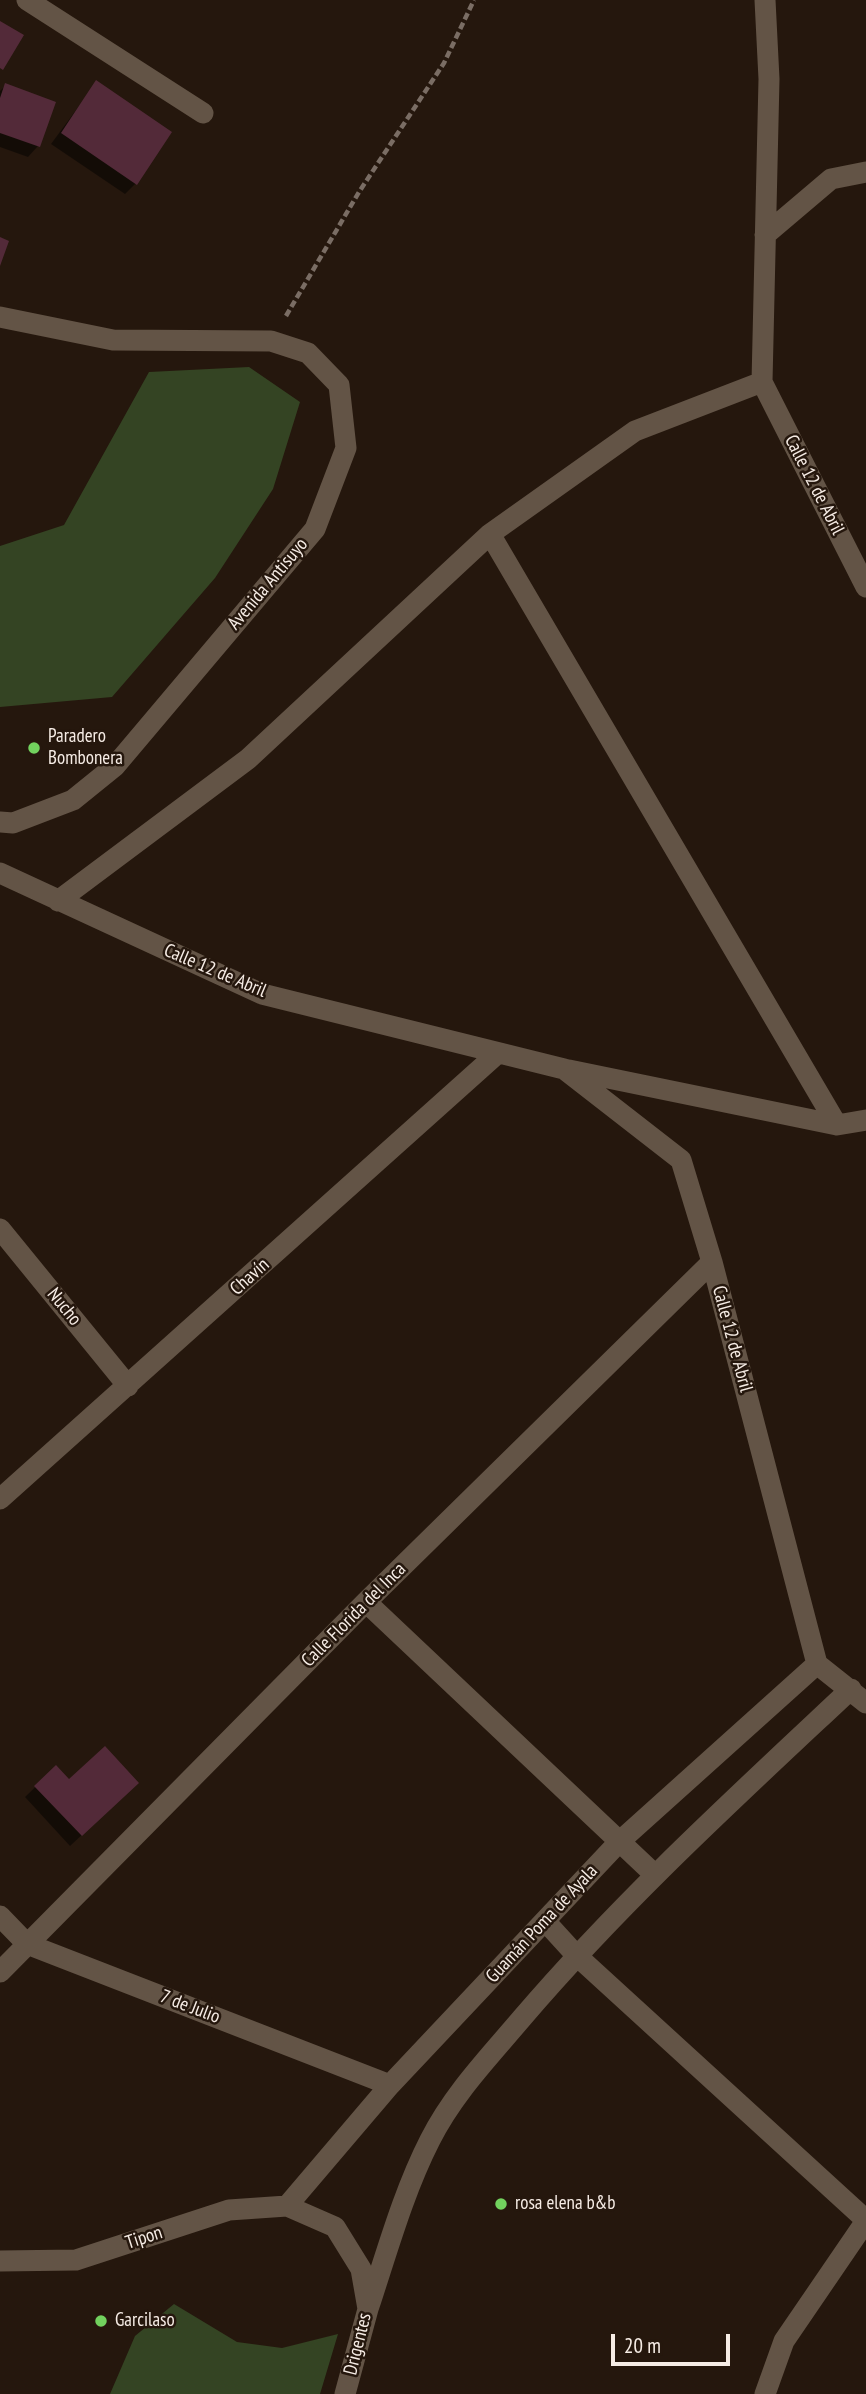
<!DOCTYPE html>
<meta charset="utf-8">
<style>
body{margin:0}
#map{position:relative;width:866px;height:2394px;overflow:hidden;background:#25170d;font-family:"PT Sans Narrow",sans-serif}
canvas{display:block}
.scale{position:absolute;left:611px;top:2334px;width:119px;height:32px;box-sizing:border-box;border:4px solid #f6ece5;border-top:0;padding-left:9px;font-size:21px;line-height:24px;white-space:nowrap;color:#f6ece5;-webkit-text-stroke:5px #25170d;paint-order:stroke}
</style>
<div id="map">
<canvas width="866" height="2394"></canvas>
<div class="scale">20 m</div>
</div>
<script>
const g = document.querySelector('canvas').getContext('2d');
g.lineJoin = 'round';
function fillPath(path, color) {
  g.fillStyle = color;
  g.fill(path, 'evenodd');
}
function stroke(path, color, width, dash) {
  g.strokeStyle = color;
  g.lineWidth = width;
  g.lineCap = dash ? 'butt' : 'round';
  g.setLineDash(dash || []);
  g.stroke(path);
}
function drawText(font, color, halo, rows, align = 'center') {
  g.font = font + ' "PT Sans Narrow",sans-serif';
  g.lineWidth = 5;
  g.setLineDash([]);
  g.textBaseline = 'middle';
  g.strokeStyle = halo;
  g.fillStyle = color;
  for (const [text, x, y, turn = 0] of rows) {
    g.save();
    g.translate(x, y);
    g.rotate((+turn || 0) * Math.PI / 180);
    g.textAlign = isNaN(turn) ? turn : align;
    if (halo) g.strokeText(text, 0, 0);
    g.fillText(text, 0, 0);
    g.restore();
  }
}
fillPath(new Path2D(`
 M249,367L300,402L273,489L215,578L112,697L0,707V546L64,525L149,372Z
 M174,2304L237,2342L282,2348L338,2334L320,2394H110L135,2336Z`), '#344423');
fillPath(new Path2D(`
 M96,83L136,183L125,194L51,144Z
 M6,85L38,146L28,157L0,147V91Z
 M56,1767L69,1782L126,1794L70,1846L25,1797Z`), '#0007');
fillPath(new Path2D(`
 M0,21L24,35L3,70L0,68Z
 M96,80L172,132L137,185L61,133Z
 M5,83L56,102L40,147L0,133V98Z
 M0,237L9,241L0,266Z
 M105,1746L139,1783L82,1836L34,1786L56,1765L69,1779Z`), '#532a39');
stroke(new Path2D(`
 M286,316L359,192L444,63L474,0`), '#7a6d64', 4.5, [7, 3.5]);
stroke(new Path2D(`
 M27,0L203,113
 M765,235L831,179L866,172
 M0,317L113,340L271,341L308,353L339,385L346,448L315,529L115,766L73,800L13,823L0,822
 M762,382L866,587
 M490,534L837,1125
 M0,873L262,994L564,1069L681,1160L712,1262L817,1664
 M58,901L248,759L490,534L635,431L762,382L769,79L765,0
 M569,1070L837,1125L866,1120
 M0,1229L128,1386
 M0,1499L498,1053
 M366,1602L654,1874
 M817,1664L866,1703
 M0,1916L27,1944L390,2085
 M545,1921L576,1955L866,2220
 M0,1972L366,1602L712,1262
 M287,2206L390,2085L619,1842L817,1664
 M0,2261L76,2260L229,2210L287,2206L335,2227L361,2269L368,2309L345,2394
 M368,2309C387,2252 403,2193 430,2140C453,2094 489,2057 522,2018C623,1900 737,1796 851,1689
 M765,2394L784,2341L866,2221`), '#635446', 21);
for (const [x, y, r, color] of [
 [34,748,7,"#72d25e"],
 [501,2204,7,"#72d25e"],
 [101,2321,7,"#72d25e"]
]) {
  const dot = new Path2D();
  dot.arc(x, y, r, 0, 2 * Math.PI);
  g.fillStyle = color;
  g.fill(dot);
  stroke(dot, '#25170d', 2.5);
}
drawText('19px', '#f6ece5', '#25170d', [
 ["Calle 12 de Abril",814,485,63],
 ["Avenida Antisuyo",268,584,-50],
 ["Calle 12 de Abril",215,971,23],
 ["Chavín",250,1277,-42],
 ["Nucho",64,1307,51],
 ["Calle 12 de Abril",732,1339,75],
 ["Calle Florida del Inca",354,1615,-45],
 ["Guamán Poma de Ayala",542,1924,-47],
 ["7 de Julio",190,2007,21],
 ["Tipon",144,2238,-18],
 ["Drigentes",358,2344,-76]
]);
drawText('19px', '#f6ece5', '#25170d', [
 ["Paradero",48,737],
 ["Bombonera",48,759],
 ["rosa elena b&b",515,2204],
 ["Garcilaso",115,2321]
], 'left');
</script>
